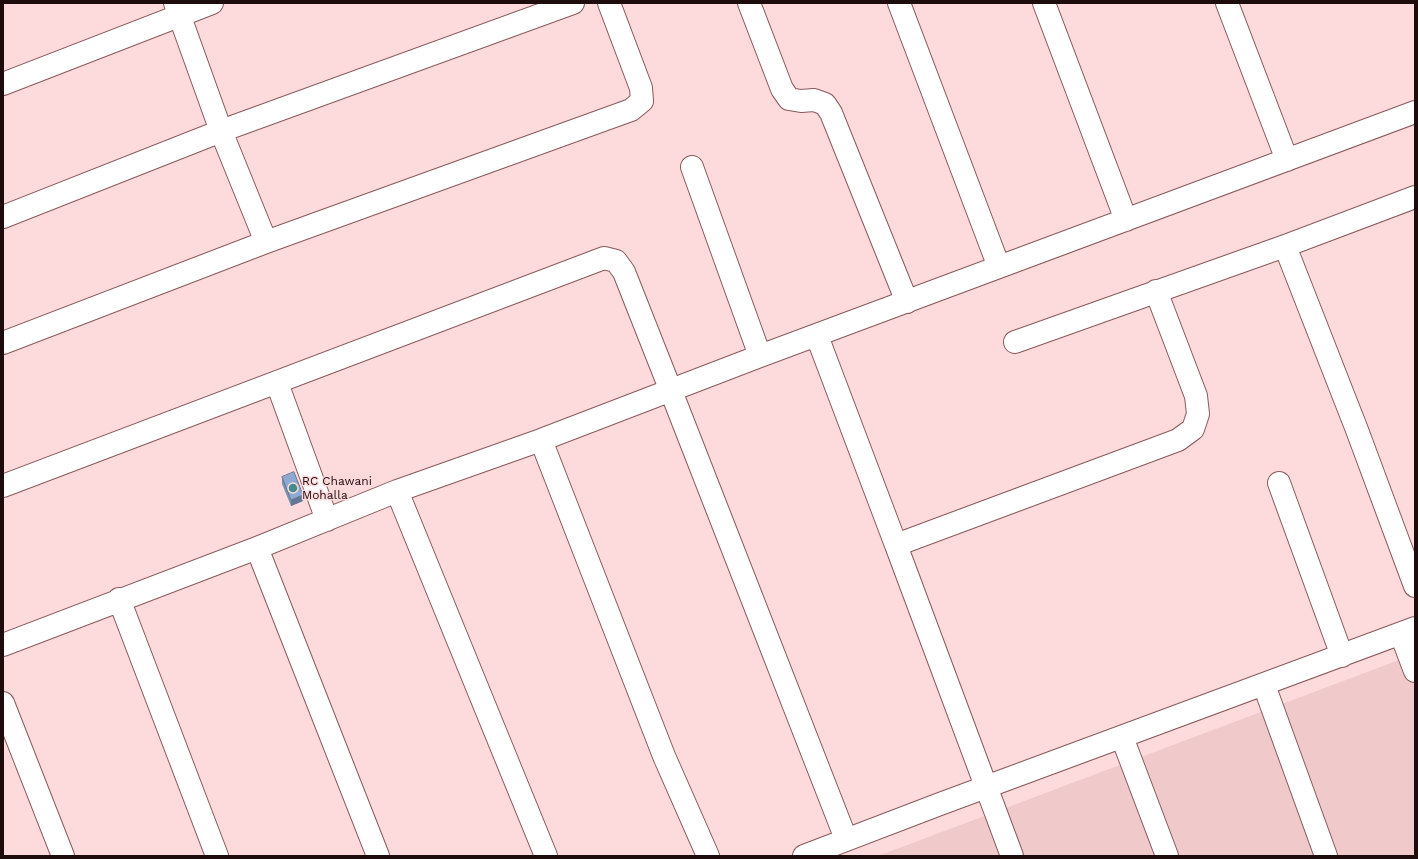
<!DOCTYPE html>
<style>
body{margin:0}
#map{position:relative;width:1418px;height:859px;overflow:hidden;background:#fddadb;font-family:"Work Sans",sans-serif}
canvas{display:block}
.frame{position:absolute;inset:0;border:4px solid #1e0b0c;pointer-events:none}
</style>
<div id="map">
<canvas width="1418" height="859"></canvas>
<div class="frame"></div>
</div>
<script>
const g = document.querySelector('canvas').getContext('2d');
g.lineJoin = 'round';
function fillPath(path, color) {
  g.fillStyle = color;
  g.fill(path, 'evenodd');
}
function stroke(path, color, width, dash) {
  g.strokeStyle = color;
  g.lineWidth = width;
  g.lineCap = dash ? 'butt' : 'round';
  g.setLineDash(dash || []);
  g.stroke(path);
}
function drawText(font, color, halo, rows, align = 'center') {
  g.font = font + ' "Work Sans",sans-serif';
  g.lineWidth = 3;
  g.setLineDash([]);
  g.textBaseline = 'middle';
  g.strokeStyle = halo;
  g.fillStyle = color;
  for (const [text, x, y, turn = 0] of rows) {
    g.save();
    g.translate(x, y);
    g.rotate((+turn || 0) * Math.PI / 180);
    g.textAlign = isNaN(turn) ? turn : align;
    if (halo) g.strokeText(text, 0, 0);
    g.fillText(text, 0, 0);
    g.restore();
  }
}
fillPath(new Path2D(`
 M1415,654V856H878Z`), '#f0c9ca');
const minor = new Path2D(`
 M175,3L221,131L266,242
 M749,3L782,89L789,99L801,101L814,100L825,104L831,113L907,302
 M899,3L999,267
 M1044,3L1126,220
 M1227,3L1287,160
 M3,84L212,3
 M692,167L760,356
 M3,217L221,131L573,3
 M1285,246L1357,430L1415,586
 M817,336L896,545
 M1015,342L1285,246L1415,197
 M3,343L266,242L631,110L642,101L641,88L609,3
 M277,383L327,520
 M541,440L664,756L708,856
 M1279,483L1342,656
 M3,486L604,258L616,261L624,272L671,391L846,839
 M397,491L546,856
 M257,548L378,856
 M119,599L217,856
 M1401,634L1415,671
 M3,645L257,548L397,491L541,440L760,356L1415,112
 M1264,685L1326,856
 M3,703L63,856
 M1122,737L1167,856
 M804,856L940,804L1415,628
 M1012,856L896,545L1178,440L1193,429L1198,414L1196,396L1156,291`);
stroke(minor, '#8a595b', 24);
stroke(minor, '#fff', 22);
fillPath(new Path2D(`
 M282,477L303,501L291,506L282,484Z`), '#7a92b5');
fillPath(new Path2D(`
 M303,495V501L291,506V500Z`), '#637793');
const building = new Path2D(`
 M294,472L303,495L291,500L282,477Z`);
fillPath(building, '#8eaad2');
stroke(building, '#637793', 1);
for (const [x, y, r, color] of [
 [293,488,5,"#448c8c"]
]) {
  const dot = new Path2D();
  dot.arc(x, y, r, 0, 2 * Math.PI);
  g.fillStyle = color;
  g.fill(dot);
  stroke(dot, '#fddadb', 1.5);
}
drawText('12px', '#1e0b0c', '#fddadb', [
 ["RC Chawani",302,481],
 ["Mohalla",302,495]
], 'left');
</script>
